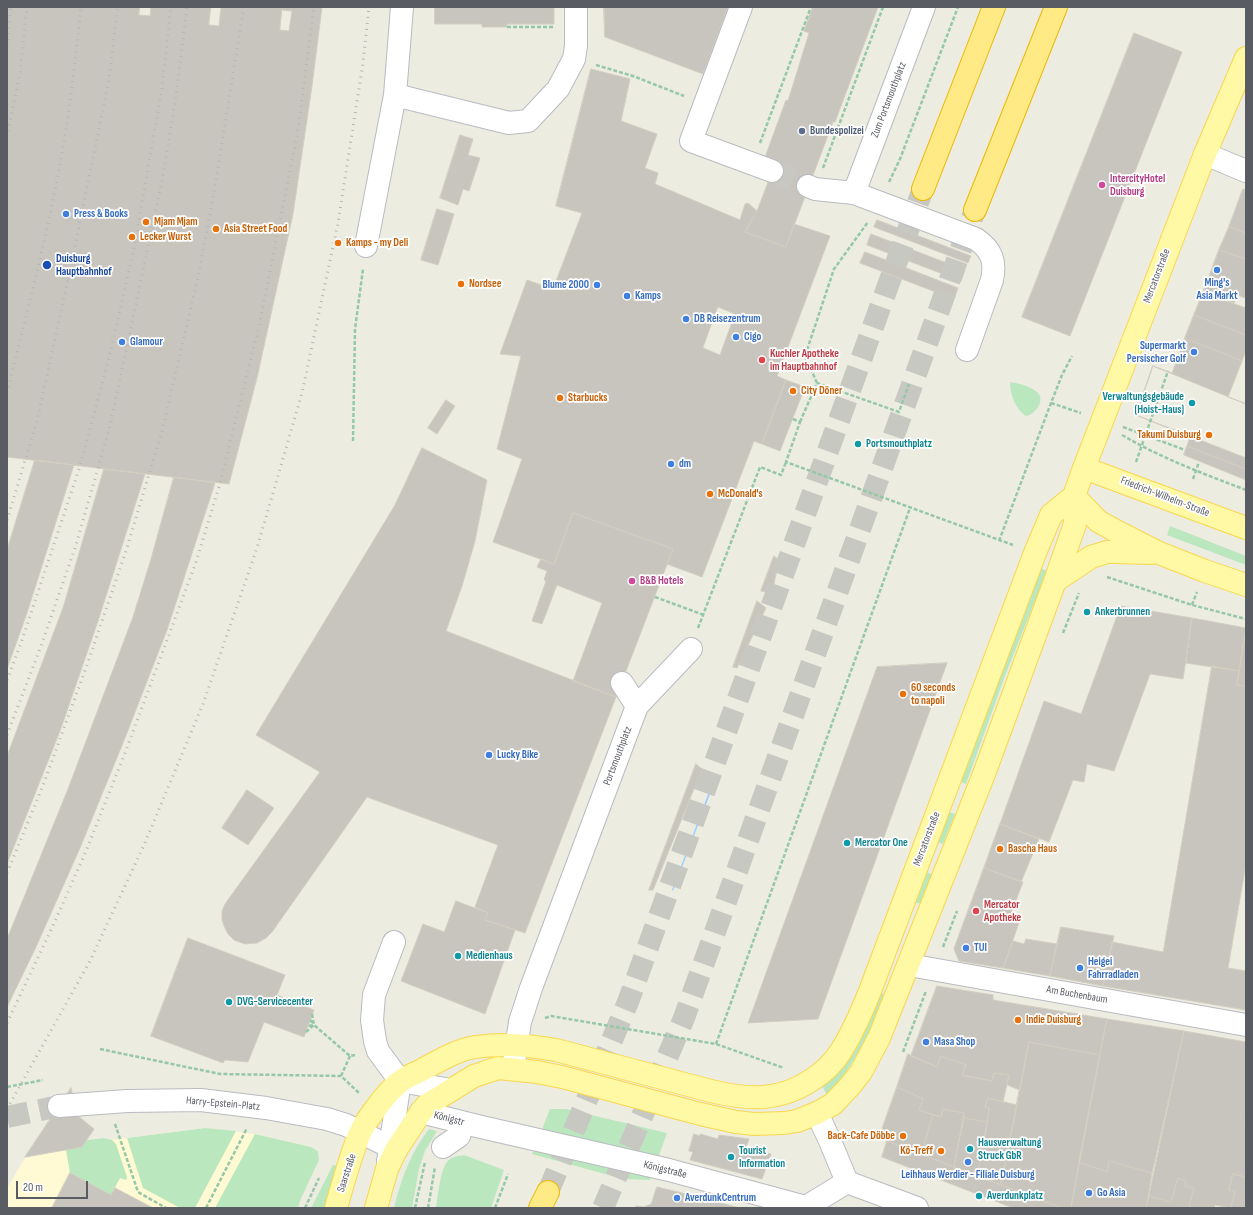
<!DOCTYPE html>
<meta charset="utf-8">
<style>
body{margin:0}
#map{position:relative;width:1253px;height:1215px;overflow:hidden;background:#edece1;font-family:"Sofia Sans Condensed",sans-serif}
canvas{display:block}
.frame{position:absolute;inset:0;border:8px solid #595d63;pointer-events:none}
.scale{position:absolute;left:16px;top:1181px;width:72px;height:18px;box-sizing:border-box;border:2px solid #595d63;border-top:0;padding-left:5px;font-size:12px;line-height:14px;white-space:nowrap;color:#595d63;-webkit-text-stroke:3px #fff;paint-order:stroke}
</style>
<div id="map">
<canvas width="1253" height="1215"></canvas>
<div class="frame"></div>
<div class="scale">20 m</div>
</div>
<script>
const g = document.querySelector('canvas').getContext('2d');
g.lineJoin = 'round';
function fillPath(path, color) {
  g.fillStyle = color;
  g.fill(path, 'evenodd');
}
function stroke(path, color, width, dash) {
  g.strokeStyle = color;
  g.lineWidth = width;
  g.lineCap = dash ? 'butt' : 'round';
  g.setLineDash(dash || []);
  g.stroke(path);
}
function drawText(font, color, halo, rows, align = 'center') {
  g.font = font + ' "Sofia Sans Condensed",sans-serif';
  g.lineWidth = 3.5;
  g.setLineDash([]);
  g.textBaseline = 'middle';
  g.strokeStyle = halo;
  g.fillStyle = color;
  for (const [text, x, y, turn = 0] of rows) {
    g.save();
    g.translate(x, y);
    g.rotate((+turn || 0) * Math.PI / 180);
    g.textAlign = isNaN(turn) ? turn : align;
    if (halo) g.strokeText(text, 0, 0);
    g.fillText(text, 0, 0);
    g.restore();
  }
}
fillPath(new Path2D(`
 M205,1128L255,1134L311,1147L318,1151L319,1160L300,1201L298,1208H7V1188L25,1158L82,1147L87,1140L104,1138L112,1140Z`), '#fff9d4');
fillPath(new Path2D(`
 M1010,382C1022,384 1049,390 1038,407C1035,412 1031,415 1026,416C1015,409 1010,394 1010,382Z
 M1170,526L1246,556V565L1167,535Z
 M1037,567L1047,571L1005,676L966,784L958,781Z
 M946,811L955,814L943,844L935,841Z
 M922,871L932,874L921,904L911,901Z
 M877,991L886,995C870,1032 855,1065 827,1095L821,1084Z
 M550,1109H566L667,1133L650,1180L623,1179L532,1154Z
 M205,1128L236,1131L195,1208H180L143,1188L127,1138Z
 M429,1129L437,1131L425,1151L419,1169L412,1208H394C402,1177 410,1154 429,1129Z
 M255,1134L311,1147L318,1151L319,1160L300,1201L298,1208H215Z
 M104,1138L112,1140L116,1144L127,1177L126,1180L120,1178L111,1195L70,1173L66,1150L82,1147L87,1140Z
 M464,1155L504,1170L491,1208H436C438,1196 440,1171 447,1162C450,1157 458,1156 464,1155Z
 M333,1165L337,1166L328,1208H311Z`), '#bbe7bf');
fillPath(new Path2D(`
 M713,781H715L673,891L672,890Z`), '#9fcdff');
const building = new Path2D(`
 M7,7H322L312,86L293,214L257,378L229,484L7,457Z
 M140,7H151L150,16L139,15Z
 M211,7H221L219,26L209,25Z
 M435,7H554V24H507V27H482V24H435Z
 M604,7H728L703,74L605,37Z
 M813,7H878L835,122H833L786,247L745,232L757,211L775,164L764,160L786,100L788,101L809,33L804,31Z
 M282,10L292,11L289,31L280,30Z
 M1134,33L1182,52L1070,336L1022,317Z
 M591,69L630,79L621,121L657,134L645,168L658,173L655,184L740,220L745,204L748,203L757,211L745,232L786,247L794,224L830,236L777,376L786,380L762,444L754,441L702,577L667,564L673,549L573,513L554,564L493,542L522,459L497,449L521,356L500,354L527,280L553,289L582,213L556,206Z
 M460,135L473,139L468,155L480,158L469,191L463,189L458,205L440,198Z
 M1243,189L1246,190V233L1229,227Z
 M437,209L454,214L438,265L421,260Z
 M877,220L971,256L968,263L874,227Z
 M1229,227L1246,233V259L1219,250Z
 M871,234L965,270L961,281L867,245Z
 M1219,250L1246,259V295L1245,298L1237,295L1234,303L1203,293Z
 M865,252L958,288L954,299L860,263Z
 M1203,293L1246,308V335L1194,315Z
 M718,307L735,314L720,355L703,348Z
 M1194,315L1246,335V350L1242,361L1185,338Z
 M1185,338L1242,361L1228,397L1246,404V469L1187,446L1190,437L1136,415L1153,366L1172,373Z
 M1153,366L1246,404V458L1136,415Z
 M786,380L805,387L780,451L762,444Z
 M446,400L455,406L437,434L428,428Z
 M1187,446L1246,469V480L1184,455Z
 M422,448L487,480L475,541L462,586L446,631L616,697L525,933L485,920L488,913L475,907L498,845L367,797L272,932L266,938L257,943L245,944L234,940L228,934L224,926L222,919V911L225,904L320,772L256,735L395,505Z
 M35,460L74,465L27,613L7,669V550Z
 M104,469L145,474L98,621L60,731L7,864V756L63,608Z
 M174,477L215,483L167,630L125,738L80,848L36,947L7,1007V939L68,789L133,617L151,559Z
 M573,513L673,549L616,697L573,681L602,603L557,585L542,624L532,621L546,581L544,580L547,571L537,567L541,559L554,564Z
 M774,556L779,560L772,593L761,591Z
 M757,601L766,608L737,668L733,667Z
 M1121,606L1192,618L1183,679L1150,674L1114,771L1087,764L1084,782L1073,780L1049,842L1000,824L1044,701L1081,714Z
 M1192,618L1246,628L1239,671L1186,663Z
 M1246,629V686L1237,685Z
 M947,663L818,1019L748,1023L877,667Z
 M1212,666L1239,671L1237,685L1246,686V864L1228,968L1246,971V1010L1103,986L1112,942L1163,952Z
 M696,764L702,769L653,890H649Z
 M247,790L274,808L248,845L222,828Z
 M1000,824L1039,839L1021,882L984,868Z
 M984,868L1023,882L1010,916L1020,920L1003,968L959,961L954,949Z
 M456,901L488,913L485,920L515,930L485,1014L401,981L423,924L444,932Z
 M1061,927L1114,936L1103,986L1050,976Z
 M188,938L285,975L277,995L314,1010L304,1037L264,1022L248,1062L225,1060L223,1063L151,1036Z
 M1026,939L1057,944L1050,976L1003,968L1013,941L1024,944Z
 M937,986L993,995V1000L1107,1019L1100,1055L1029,1042L1020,1090L1007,1085L1009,1075L994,1073L992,1081L962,1075L966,1065L941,1056L937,1067L911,1056Z
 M1107,1019L1184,1031L1152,1173L1109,1161L1107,1172L1079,1162Z
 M1184,1031L1246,1042V1115L1245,1122L1246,1123V1177L1233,1174L1229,1190L1235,1191L1231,1208L1215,1205L1214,1208H1195L1189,1206L1194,1188L1185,1186L1186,1181L1178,1178L1171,1202L1149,1196Z
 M1029,1042L1100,1055L1071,1208H1062L1001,1185Z
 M908,1054L937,1067L941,1056L966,1065L962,1075L970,1077L992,1081L994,1073L1009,1075L1003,1102L988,1098L985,1107L989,1108L987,1122L964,1118V1113L943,1109L941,1117L919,1110L923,1099L897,1087Z
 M897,1087L923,1099L919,1110L933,1115L921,1154L879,1138Z
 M71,1088L77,1115L94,1129L82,1147L25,1157Z
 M988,1098L1017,1105L1001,1185L977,1176L986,1131L989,1108L985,1107Z
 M943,1109L964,1113L954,1167L921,1154L933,1115L941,1117Z
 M964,1118L987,1122L977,1176L954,1167Z
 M694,1134L700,1136V1134L718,1139L719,1135L749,1139L746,1147L771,1154L762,1179L690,1160L693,1152L689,1151Z
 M887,1141L954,1167L1062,1208H1013L882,1157Z
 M1109,1161L1152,1173L1146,1208H1071L1079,1162L1107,1172Z
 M70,1173L111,1195L115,1188L153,1208H52Z
 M1233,1174L1246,1177V1208H1231L1235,1191L1229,1190Z
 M1178,1178L1186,1181L1185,1186L1194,1188L1189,1206L1195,1208H1146L1149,1196L1171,1202Z
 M657,1187L674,1191L740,1208H635L636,1206L644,1207L651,1204Z`);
fillPath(building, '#c8c5be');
stroke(building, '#d2cebf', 1);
stroke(new Path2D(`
 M772,171L808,186
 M7,1117L59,1106`), '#c8c8c2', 22, [22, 11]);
stroke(new Path2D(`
 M548,1192L628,1002L923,189
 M603,1208L684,1018L975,210`), '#c8c8c2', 22, [22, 11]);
const minor = new Path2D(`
 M741,7L691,141L772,171
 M395,95L509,123L528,121L558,89L574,59L576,46V7
 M1205,154L1246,171
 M808,186L815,189L854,193L976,239C992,250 996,262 992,280L967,350
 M854,193L924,7
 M366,246L395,95L402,7
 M622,683L637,706
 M394,942L374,995L372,1020L375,1041L378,1051L400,1081L451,1090
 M909,965L1246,1025
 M513,1069L520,1022L531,988L637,706L691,649
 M59,1106L127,1101L201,1100L266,1108L327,1119L346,1125L396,1150
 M421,1112L477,1126L669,1170L806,1207L847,1182L917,1208
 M817,1113L830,1141L847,1182
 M443,1147L459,1136L463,1123
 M388,1161L400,1081`);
const major = new Path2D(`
 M1084,468L1246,528
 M1074,496L1098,521L1114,530L1159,553L1205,571L1246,585
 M1055,581L1091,557L1107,552H1114L1152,553
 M336,1208C343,1183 350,1157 360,1133C366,1120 389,1089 401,1081C406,1077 414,1074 420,1071C437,1062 456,1050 475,1047C503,1043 529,1045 556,1050L711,1091C748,1100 780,1102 813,1079C824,1072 834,1062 841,1051C853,1032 862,1011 870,991L1035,553L1051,515L1074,496
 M376,1208L387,1169L396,1150L421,1112L427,1105L474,1076L498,1068L537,1072L562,1077L700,1114L736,1122L754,1124L784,1123L797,1121L817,1113L833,1104L850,1086L861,1072L879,1038L984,774L1055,581L1075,524L1074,496L1084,468L1205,154L1246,58`);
const highway = new Path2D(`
 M923,189L994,7
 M975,210L1056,7
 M540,1208L548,1192`);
stroke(minor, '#b9bbc1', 24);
stroke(major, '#f9d74e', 24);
stroke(highway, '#eeb700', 24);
stroke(new Path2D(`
 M507,27H553
 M596,65L633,76L684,96
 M760,143L811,7
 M823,168L883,7
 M889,182L900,159L958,7
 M817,383L805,356L834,269L868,222
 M1051,403L1081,413
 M793,419L800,422L786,462L1013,545
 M800,422L817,383L899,412L909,384
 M1123,427L1185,450
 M1122,435C1161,458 1204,474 1246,490
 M353,441L355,329L363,269
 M1136,462L1168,371
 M1193,479L1199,462
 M999,541L1051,403L1062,375L1072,356
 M1107,577L1192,605L1246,619
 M655,597L704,615
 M1192,605L1197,592
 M698,628L760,467L781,475L786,462
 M1063,633L1079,593
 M943,947L957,911
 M312,1014L314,1025L350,1056L355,1055
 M545,1018L551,1016L716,1044L784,1068
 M310,1020L314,1024
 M306,1032L314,1025L308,1026
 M716,1044L910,508
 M100,1049L220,1074L341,1076L359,1093
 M903,1052L926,991
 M341,1076L350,1056
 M7,1087L43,1080
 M115,1124L138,1192L166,1208
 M206,1208L247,1128
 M305,1208L319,1178
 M415,1208L425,1162
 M428,1208L435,1167
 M495,1208L508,1174`), '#94c8a7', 2.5, [4, 2]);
stroke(minor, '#fff', 22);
stroke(major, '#fff8a4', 22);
stroke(highway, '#ffea86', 22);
stroke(new Path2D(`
 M7,46L11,7
 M7,137L20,72L27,7
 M7,393C25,320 44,248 58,175C69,119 75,63 81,7
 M7,520L37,421L70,270L108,85L118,7
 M7,680L21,643L80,466L110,354L134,248L162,88L171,7
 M7,735L41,646L76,545L110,426L162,181L176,96L187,7
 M7,873L42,788L87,665L126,551L162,431L199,273L214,192L244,7
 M7,1023L51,930L84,856L125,753L196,562L219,487L259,326L297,136L314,7
 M7,1109L90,961L144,845L203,704L257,548L302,393L338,223L363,63L369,7`), '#b5b6b6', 3, [1, 5]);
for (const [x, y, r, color] of [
 [802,131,4,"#5c6f8a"],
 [1102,185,4,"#d1479c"],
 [66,214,4,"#3f7fe0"],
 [146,222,4,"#e8710a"],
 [216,229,4,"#e8710a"],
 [132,237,4,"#e8710a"],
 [338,243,4,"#e8710a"],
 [47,265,5,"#1a4fb4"],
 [1217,270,4,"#3f7fe0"],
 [461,284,4,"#e8710a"],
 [597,285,4,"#3f7fe0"],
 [627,296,4,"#3f7fe0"],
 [686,319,4,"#3f7fe0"],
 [736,337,4,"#3f7fe0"],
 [122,342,4,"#3f7fe0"],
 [1194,352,4,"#3f7fe0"],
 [762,360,4,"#e0444e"],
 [793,391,4,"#e8710a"],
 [560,398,4,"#e8710a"],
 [1192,403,4,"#0f9aa8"],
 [1209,435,4,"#e8710a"],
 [858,444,4,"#0f9aa8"],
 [671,464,4,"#3f7fe0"],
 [710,494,4,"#e8710a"],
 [632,581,4,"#d1479c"],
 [1087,612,4,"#0f9aa8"],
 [903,694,4,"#e8710a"],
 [489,755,4,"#3f7fe0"],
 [847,843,4,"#0f9aa8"],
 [1000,849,4,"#e8710a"],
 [976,911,4,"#e0444e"],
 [966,948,4,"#3f7fe0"],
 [458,956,4,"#0f9aa8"],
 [1080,968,4,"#3f7fe0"],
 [229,1002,4,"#0f9aa8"],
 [1018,1020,4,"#e8710a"],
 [926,1042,4,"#3f7fe0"],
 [903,1136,4,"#e8710a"],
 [970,1149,4,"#0f9aa8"],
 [941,1151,4,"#e8710a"],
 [731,1157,4,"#0f9aa8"],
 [968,1162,4,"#3f7fe0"],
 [1089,1193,4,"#3f7fe0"],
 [979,1196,4,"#0f9aa8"],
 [677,1198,4,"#3f7fe0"]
]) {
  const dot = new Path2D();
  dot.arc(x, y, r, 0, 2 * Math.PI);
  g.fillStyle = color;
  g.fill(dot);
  stroke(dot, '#fff', 1.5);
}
drawText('11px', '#595d63', '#fff', [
 ["Zum Portsmouthplatz",889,100,-69],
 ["Mercatorstraße",1157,276,-69],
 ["Friedrich-Wilhelm-Straße",1165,497,21],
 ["Portsmouthplatz",618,756,-69],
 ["Mercatorstraße",927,839,-69],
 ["Am Buchenbaum",1077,995,10],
 ["Harry-Epstein-Platz",223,1104,5],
 ["Königstr",449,1119,15],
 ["Königstraße",665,1170,14],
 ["Saarstraße",347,1173,-72]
]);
drawText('bold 11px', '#4e5e75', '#fff', [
 ["Bundespolizei",810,131]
], 'left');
drawText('bold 11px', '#b23c85', '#fff', [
 ["IntercityHotel",1110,179],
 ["Duisburg",1110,192],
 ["B&B Hotels",640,581]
], 'left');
drawText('bold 11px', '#366cbe', '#fff', [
 ["Press & Books",74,214],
 ["Ming's",1217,283,"center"],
 ["Asia Markt",1217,296,"center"],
 ["Blume 2000",589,285,"right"],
 ["Kamps",635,296],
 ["DB Reisezentrum",694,319],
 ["Cigo",744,337],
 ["Glamour",130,342],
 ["Supermarkt",1186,346,"right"],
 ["Persischer Golf",1186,359,"right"],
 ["dm",679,464],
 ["Lucky Bike",497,755],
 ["TUI",974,948],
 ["Heigei",1088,962],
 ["Fahrradladen",1088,975],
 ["Masa Shop",934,1042],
 ["Leihhaus Werdier - Filiale Duisburg",968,1175,"center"],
 ["Go Asia",1097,1193],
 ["AverdunkCentrum",685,1198]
], 'left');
drawText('bold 11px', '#c56008', '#fff', [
 ["Mjam Mjam",154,222],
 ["Asia Street Food",224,229],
 ["Lecker Wurst",140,237],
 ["Kamps - my Deli",346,243],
 ["Nordsee",469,284],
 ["City Döner",801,391],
 ["Starbucks",568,398],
 ["Takumi Duisburg",1201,435,"right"],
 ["McDonald's",718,494],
 ["60 seconds",911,688],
 ["to napoli",911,701],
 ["Bascha Haus",1008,849],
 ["Indie Duisburg",1026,1020],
 ["Back-Cafe Döbbe",895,1136,"right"],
 ["Kö-Treff",933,1151,"right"]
], 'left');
drawText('bold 11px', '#164399', '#fff', [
 ["Duisburg",56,259],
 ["Hauptbahnhof",56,272]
], 'left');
drawText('bold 11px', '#be3a42', '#fff', [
 ["Kuchler Apotheke",770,354],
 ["im Hauptbahnhof",770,367],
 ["Mercator",984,905],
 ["Apotheke",984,918]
], 'left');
drawText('bold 11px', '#0d838f', '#fff', [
 ["Verwaltungsgebäude",1184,397,"right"],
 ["(Hoist-Haus)",1184,410,"right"],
 ["Portsmouthplatz",866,444],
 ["Ankerbrunnen",1095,612],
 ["Mercator One",855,843],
 ["Medienhaus",466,956],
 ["DVG-Servicecenter",237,1002],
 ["Hausverwaltung",978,1143],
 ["Struck GbR",978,1156],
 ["Tourist",739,1151],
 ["Information",739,1164],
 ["Averdunkplatz",987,1196]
], 'left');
</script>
